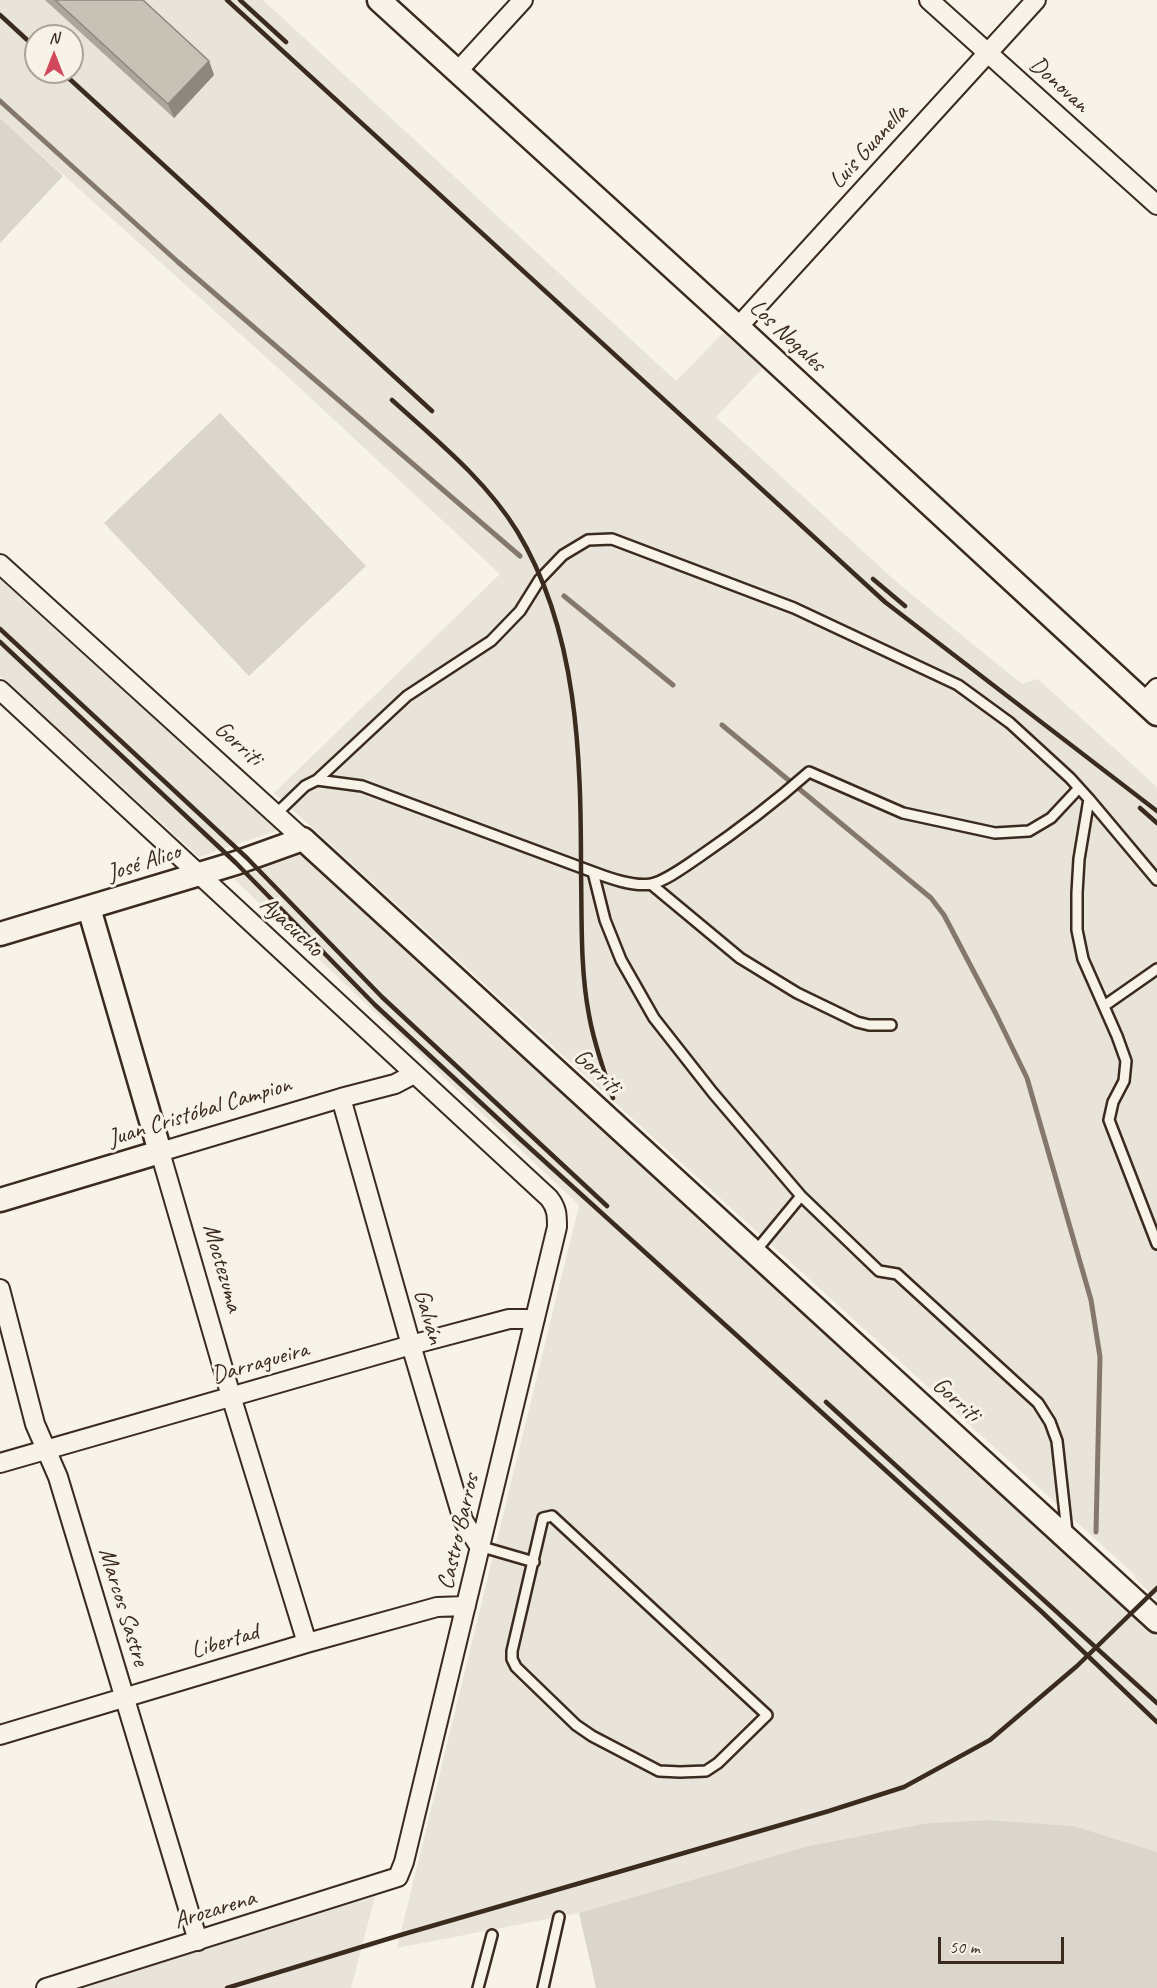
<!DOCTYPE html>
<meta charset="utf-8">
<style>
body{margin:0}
#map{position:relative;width:1157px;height:1988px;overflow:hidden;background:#f7f3e8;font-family:Caveat,sans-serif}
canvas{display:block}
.north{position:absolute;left:24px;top:24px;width:60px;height:60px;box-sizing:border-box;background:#f7f3e8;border:2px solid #aca397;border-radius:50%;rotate:0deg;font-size:16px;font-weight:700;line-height:24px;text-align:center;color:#3b2a1e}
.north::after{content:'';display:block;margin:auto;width:21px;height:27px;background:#d1495b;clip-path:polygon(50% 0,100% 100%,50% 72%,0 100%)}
.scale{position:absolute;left:938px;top:1937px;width:126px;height:27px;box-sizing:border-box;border:3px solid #3b2a1e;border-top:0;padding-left:8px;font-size:18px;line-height:21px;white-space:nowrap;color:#3b2a1e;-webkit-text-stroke:4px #f7f3e8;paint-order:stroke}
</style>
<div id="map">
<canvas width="1157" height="1988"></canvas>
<div class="north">N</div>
<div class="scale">50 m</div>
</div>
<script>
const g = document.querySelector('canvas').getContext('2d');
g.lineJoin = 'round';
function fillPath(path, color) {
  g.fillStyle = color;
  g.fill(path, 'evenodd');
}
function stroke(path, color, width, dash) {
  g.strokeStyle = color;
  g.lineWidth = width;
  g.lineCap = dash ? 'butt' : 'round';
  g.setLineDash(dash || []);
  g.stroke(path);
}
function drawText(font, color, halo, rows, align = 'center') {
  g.font = font + ' Caveat,sans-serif';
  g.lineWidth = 6;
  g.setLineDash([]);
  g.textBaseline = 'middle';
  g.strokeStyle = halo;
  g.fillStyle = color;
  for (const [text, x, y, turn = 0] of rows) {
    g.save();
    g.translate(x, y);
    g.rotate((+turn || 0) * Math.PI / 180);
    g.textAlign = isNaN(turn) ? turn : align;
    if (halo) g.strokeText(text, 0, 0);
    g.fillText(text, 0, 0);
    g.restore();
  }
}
fillPath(new Path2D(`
 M0,0H263L676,381L724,332L763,368L716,417L900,585L1022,684L1038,679L1157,787V1600L1135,1578L1136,1576L274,793L500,574L289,378L0,118ZM36,36H72V72H36Z
 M0,577L279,830L199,857L0,676Z
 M301,854L1157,1637V1852L1074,1826L989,1820L928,1823L808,1846L579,1913L397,1948L579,1205L234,879Z
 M375,1897L351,1988H65Z`), '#e9e4d9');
fillPath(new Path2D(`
 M0,118L63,176L0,243Z
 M220,413L366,566L249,676L104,523Z
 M989,1820L1074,1826L1157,1852V1988H596L579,1913L808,1846L928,1823Z`), '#dbd6cb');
stroke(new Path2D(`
 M0,101L178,262L520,556
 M564,596L673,685
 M722,725L931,898L944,915L996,1014L1027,1078L1091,1300L1100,1357L1096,1532`), '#84786c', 5);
const service = new Path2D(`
 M317,780L407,696L491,641L520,611L540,579L563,555L588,540L612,539L794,608L958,685L1010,723L1070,778L1089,799L1079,859L1077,893V930L1083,959L1117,1036L1126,1061L1124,1081L1113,1102L1109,1120L1157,1244
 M1089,799L1157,880
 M275,815L305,786L317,780L362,786L593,872
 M651,884L740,958L797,993L857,1022L869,1025H891
 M1104,1006L1157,969
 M754,1253L801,1196
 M552,1516L767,1715L718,1763L706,1771L680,1772L659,1771L592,1736L576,1725L516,1667L512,1659V1651L543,1518Z
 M1067,1532L1057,1441L1050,1422L1038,1403L897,1274L879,1271L801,1196L713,1093L654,1018L621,960L605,920L593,872C609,878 633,887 651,884C666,881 687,865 699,857C737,831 774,803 809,772L903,813L995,833L1029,831L1051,818L1079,788
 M479,1546L534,1562
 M478,1988L492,1935
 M543,1988L559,1917`);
const minor = new Path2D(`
 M929,0L1157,205
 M457,72L523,0
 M738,327L1036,0
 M0,564L303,839
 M0,690L549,1198C557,1208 557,1215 557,1227C506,1439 456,1651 404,1862L398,1877L46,1988
 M1144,702L1157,688
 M341,1098L411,1345L463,1520L479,1546
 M0,1289L35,1424L58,1477L198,1941
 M0,1463L411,1345L509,1319H535
 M307,1643L231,1396L160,1152L341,1098L395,1084L414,1074
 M0,1735L307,1643L437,1607L466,1606`);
const tertiary = new Path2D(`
 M379,0L738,327L1157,714
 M0,934L236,863L303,839L1157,1621
 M0,1200L160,1152L89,908`);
stroke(service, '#3b2a1e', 14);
stroke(minor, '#3b2a1e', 22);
stroke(tertiary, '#3b2a1e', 27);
stroke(service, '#f7f3e8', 9);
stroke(minor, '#f7f3e8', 18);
stroke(tertiary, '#f7f3e8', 22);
stroke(new Path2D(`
 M227,0L885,602L1157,811
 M240,0L286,42
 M0,15L36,48
 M62,72L432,411
 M392,400C436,440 485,479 517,531C578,631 581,756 581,870C582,918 580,968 589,1015C594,1044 604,1071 613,1098
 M873,579L905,606
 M0,629L247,858L382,997L607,1206
 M0,642L236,863L375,1005L520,1139L1043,1613L1157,1722
 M1140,808L1157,823
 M826,1402L1157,1703
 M227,1988L404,1934L829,1811L904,1787L990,1740L1077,1666L1157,1588`), '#3b2a1e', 4.5);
fillPath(new Path2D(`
 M45,0H143L209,61L214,75L174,118Z`), '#aca69d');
fillPath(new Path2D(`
 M209,61L214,75L174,118L168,104Z`), '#8c877f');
const building = new Path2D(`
 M55,0H143L209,61L168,104Z`);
fillPath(building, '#c8c1b6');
stroke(building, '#8c877f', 1.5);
drawText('24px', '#3b2a1e', '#f7f3e8', [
 ["Donovan",1059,85,42],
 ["Luis Guanella",869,147,-48],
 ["Los Nogales",787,336,43],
 ["Gorriti",238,744,42],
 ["José Alico",144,863,-18],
 ["Ayacucho",291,927,43],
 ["Gorriti",597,1072,43],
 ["Juan Cristóbal Campion",200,1112,-17],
 ["Moctezuma",222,1268,74],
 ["Galván",428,1317,74],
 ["Darragueira",260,1363,-16],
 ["Gorriti",956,1400,42],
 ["Castro Barros",459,1532,-77],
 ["Marcos Sastre",123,1607,73],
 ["Libertad",225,1642,-17],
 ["Arozarena",215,1910,-17]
]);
</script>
